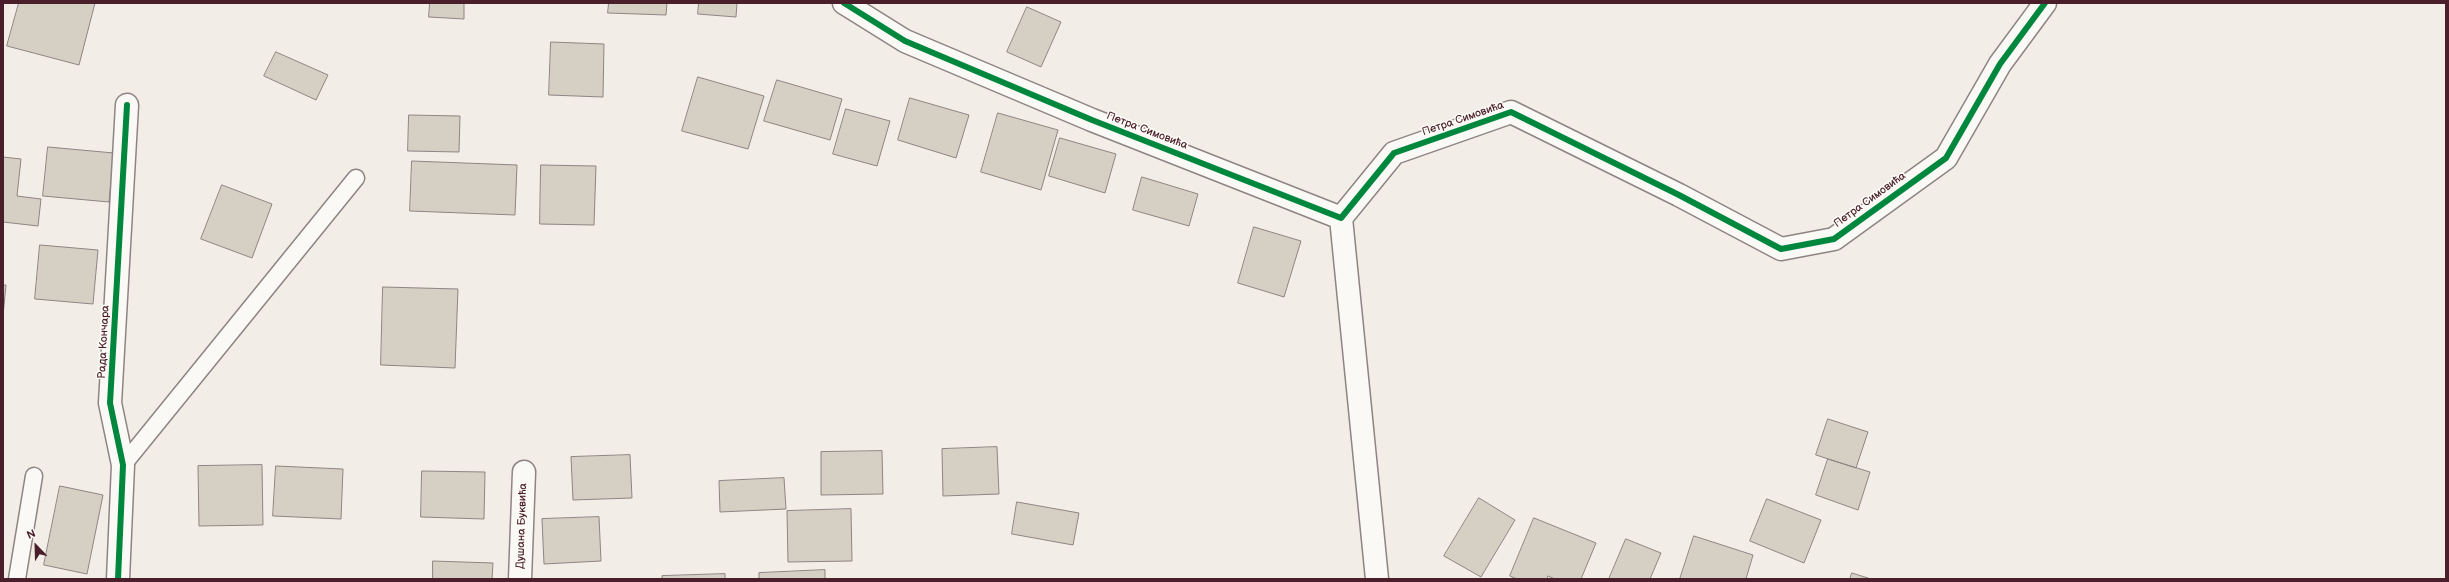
<!DOCTYPE html>
<meta charset="utf-8">
<style>
body{margin:0}
#map{position:relative;width:2449px;height:582px;overflow:hidden;background:#f2eee7;font-family:"Balsamiq Sans",sans-serif}
canvas{display:block}
.frame{position:absolute;inset:0;border:4px solid #4a1f2b;pointer-events:none}
.north{position:absolute;left:16px;top:526px;width:40px;height:40px;-webkit-text-stroke:3px #fdfcf7;paint-order:stroke;rotate:337deg;font-size:11px;font-weight:700;line-height:16px;text-align:center;color:#4a1f2b}
.north::after{content:'';display:block;margin:auto;width:14px;height:18px;background:#4a1f2b;clip-path:polygon(50% 0,100% 100%,50% 72%,0 100%)}
</style>
<div id="map">
<canvas width="2449" height="582"></canvas>
<div class="frame"></div>
<div class="north">N</div>
</div>
<script>
const g = document.querySelector('canvas').getContext('2d');
g.lineJoin = 'round';
function fillPath(path, color) {
  g.fillStyle = color;
  g.fill(path, 'evenodd');
}
function stroke(path, color, width, dash) {
  g.strokeStyle = color;
  g.lineWidth = width;
  g.lineCap = dash ? 'butt' : 'round';
  g.setLineDash(dash || []);
  g.stroke(path);
}
function drawText(font, color, halo, rows, align = 'center') {
  g.font = font + ' "Balsamiq Sans",sans-serif';
  g.lineWidth = 3;
  g.setLineDash([]);
  g.textBaseline = 'middle';
  g.strokeStyle = halo;
  g.fillStyle = color;
  for (const [text, x, y, turn = 0] of rows) {
    g.save();
    g.translate(x, y);
    g.rotate((+turn || 0) * Math.PI / 180);
    g.textAlign = isNaN(turn) ? turn : align;
    if (halo) g.strokeText(text, 0, 0);
    g.fillText(text, 0, 0);
    g.restore();
  }
}
const building = new Path2D(`
 M19,3H95L79,65L7,46Z
 M430,3H464V19L429,17Z
 M609,3H667L666,15L608,13Z
 M699,3H737L736,17L698,14Z
 M1027,7L1061,22L1041,67L1007,52Z
 M551,42L604,44L603,97L549,95Z
 M276,52L328,75L316,100L264,76Z
 M698,77L764,96L748,149L682,131Z
 M777,80L842,99L830,140L764,121Z
 M910,98L969,115L956,158L898,140Z
 M846,109L890,121L877,166L833,154Z
 M998,113L1058,130L1041,190L981,172Z
 M409,115L460,116L459,152L408,151Z
 M1060,138L1116,154L1105,193L1049,176Z
 M48,147L114,153L109,202L43,196Z
 M3,157L21,159L17,196L41,199L38,226L3,222Z
 M412,161L517,165L515,215L410,211Z
 M541,165L596,166L594,225L540,224Z
 M1142,177L1198,194L1189,226L1133,210Z
 M222,185L272,204L252,258L201,239Z
 M1254,227L1301,241L1284,297L1238,283Z
 M40,245L98,250L93,304L35,299Z
 M3,285H6L3,316Z
 M383,287L458,289L455,368L381,365Z
 M1828,419L1868,432L1856,468L1816,455Z
 M997,447L999,494L943,496L942,449Z
 M882,451L883,494L821,495V452Z
 M630,455L632,498L573,500L571,457Z
 M1828,459L1870,472L1858,510L1816,495Z
 M262,465L263,525L199,526L198,466Z
 M276,466L343,469L341,519L273,516Z
 M422,471L485,472L484,519L421,517Z
 M784,478L786,509L720,512L719,481Z
 M60,486L103,495L87,574L44,565Z
 M1479,498L1515,520L1481,577L1444,556Z
 M1767,499L1821,520L1804,563L1750,541Z
 M1017,502L1079,513L1073,545L1012,534Z
 M851,509L852,561L788,562L787,511Z
 M599,517L601,561L544,564L542,519Z
 M1534,518L1596,543L1581,579H1555L1548,576L1547,579H1517L1510,576Z
 M1694,536L1753,555L1746,579H1680Z
 M1626,539L1661,553L1650,579H1609Z
 M433,561L493,563L492,579H433Z
 M825,570V579H759V573Z
 M1852,573L1871,579H1850Z
 M725,574V579H662V576Z`);
fillPath(building, '#d6cfc3');
stroke(building, '#8e8483', 1);
const lane = new Path2D(`
 M123,465L356,178
 M17,579L34,476`);
const street = new Path2D(`
 M844,3L905,41L1092,120L1341,218L1394,153L1511,112L1679,195L1781,249L1834,239L1946,158L2000,64L2045,3
 M1341,218L1377,579
 M118,579L123,465L110,403L127,105
 M520,579L524,472`);
stroke(lane, '#8e8483', 19);
stroke(street, '#8e8483', 25);
stroke(lane, '#faf9f6', 16);
stroke(street, '#faf9f6', 22);
stroke(new Path2D(`
 M844,3L905,41L1092,120L1341,218L1394,153L1511,112L1679,195L1781,249L1834,239L1946,158L2000,64L2045,3
 M118,579L123,465L110,403L127,105`), '#00873e', 6);
drawText('11px', '#4a1f2b', '#fdfcf7', [
 ["Петра Симовића",1463,119,-19],
 ["Петра Симовића",1147,131,21],
 ["Петра Симовића",1870,200,-36],
 ["Рада Кончара",104,342,-87],
 ["Душана Буквића",522,526,-88]
]);
</script>
